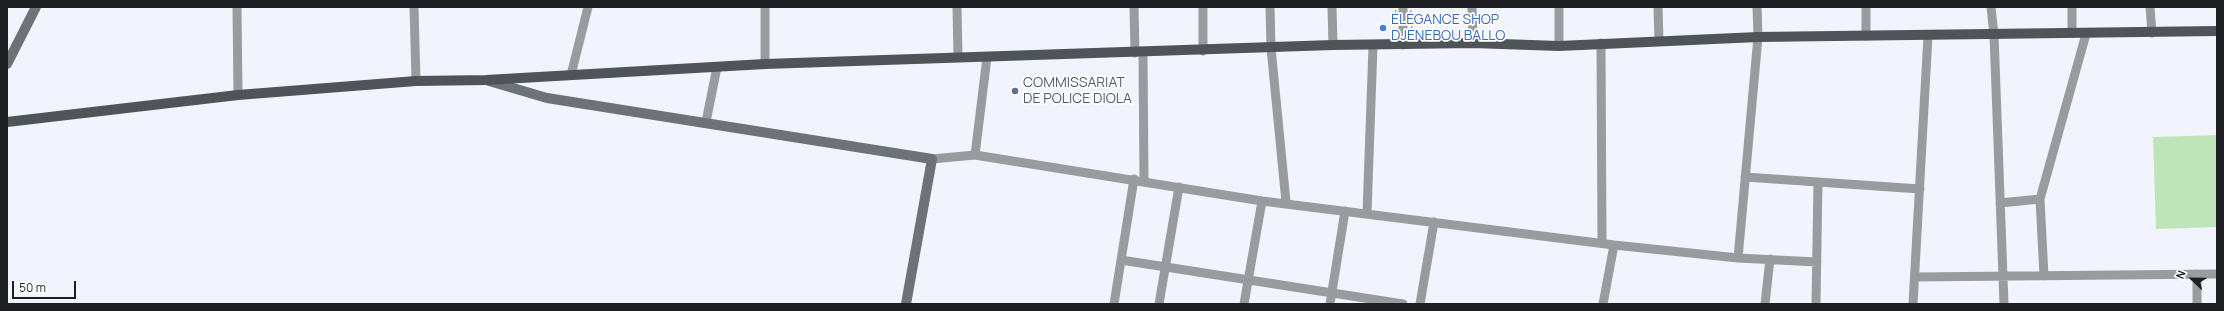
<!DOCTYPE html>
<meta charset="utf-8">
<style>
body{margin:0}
#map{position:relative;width:2224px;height:311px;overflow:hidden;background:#f2f4fd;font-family:Manrope,sans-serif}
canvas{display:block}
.frame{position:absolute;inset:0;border:8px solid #1e1f22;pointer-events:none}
.north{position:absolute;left:2172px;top:259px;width:40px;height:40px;-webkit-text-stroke:3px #fff;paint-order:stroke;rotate:292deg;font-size:11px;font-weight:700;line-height:16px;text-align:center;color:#1e1f22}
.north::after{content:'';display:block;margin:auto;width:14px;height:18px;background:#1e1f22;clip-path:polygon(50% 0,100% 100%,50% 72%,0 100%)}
.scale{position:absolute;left:12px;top:281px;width:64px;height:18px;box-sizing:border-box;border:2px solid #1e1f22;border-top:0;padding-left:5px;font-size:12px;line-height:14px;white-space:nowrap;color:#1e1f22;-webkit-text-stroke:3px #fff;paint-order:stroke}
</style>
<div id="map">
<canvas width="2224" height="311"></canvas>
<div class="frame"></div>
<div class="north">N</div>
<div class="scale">50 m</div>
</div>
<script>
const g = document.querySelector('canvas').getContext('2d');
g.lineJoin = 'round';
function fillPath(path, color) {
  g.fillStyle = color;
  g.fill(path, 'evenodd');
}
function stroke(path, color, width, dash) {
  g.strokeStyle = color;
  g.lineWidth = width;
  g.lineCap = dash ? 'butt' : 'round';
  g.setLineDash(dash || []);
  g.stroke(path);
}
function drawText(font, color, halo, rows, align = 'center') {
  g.font = font + ' Manrope,sans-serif';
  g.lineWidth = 3.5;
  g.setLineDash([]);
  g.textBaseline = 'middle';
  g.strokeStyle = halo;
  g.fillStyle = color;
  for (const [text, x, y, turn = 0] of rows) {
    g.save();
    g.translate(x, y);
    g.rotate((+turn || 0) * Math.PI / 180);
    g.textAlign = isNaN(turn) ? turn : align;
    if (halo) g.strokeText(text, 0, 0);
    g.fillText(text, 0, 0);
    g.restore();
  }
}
fillPath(new Path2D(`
 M2217,135V227L2156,229L2153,137Z`), '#c0e4ba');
stroke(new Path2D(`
 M237,7L238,95
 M414,7L416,81
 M765,7V64
 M957,7L958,57
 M1134,7L1135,53
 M1203,7V51
 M1270,7L1271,48L1286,202
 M1332,7L1333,45
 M1403,7V45
 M1472,7L1473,43
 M1559,7V46
 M1658,7L1659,41
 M1866,7V36
 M1991,7L1994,35L2004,304
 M2150,7L2152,33
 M2072,33V7
 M1601,43L1602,243
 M1143,53L1144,181
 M571,75L588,7
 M706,122L717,67
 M975,155L987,57
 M932,159L975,155L1262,201L1614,245L1738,258L1817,262
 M1745,177L1920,189
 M2000,203L2040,199
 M1367,213L1373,46
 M1738,258L1758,37L1757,7
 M1121,260L1403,304
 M2197,274V304
 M2044,276L2040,199L2086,34
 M1915,277L2217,274
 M1114,304L1134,179
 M1159,304L1179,187
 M1244,304L1262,201
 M1330,304L1345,211
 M1420,304L1434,222
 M1603,304L1614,245
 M1765,304L1770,259
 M1816,304L1818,182
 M1913,304L1928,36`), '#989c9e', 9);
stroke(new Path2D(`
 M7,64L36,7
 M489,81L547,98L932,159L906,304`), '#6c7275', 10);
stroke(new Path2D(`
 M7,122L238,95L416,81L486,80L765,64L1333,45L1473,43L1559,46L1758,37L2217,31`), '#4e5458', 10);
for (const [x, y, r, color] of [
 [1383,28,4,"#3f7fe0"],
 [1015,91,4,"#5c6f8a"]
]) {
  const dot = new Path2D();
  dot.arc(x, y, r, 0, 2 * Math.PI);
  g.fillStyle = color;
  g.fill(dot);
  stroke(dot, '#fff', 1.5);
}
drawText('14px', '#366cbe', '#fff', [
 ["ÉLÉGANCE SHOP",1391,20],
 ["DJÉNEBOU BALLO",1391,36]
], 'left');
drawText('14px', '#4e5e75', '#fff', [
 ["COMMISSARIAT",1023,83],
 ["DE POLICE DIOLA",1023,99]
], 'left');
</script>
